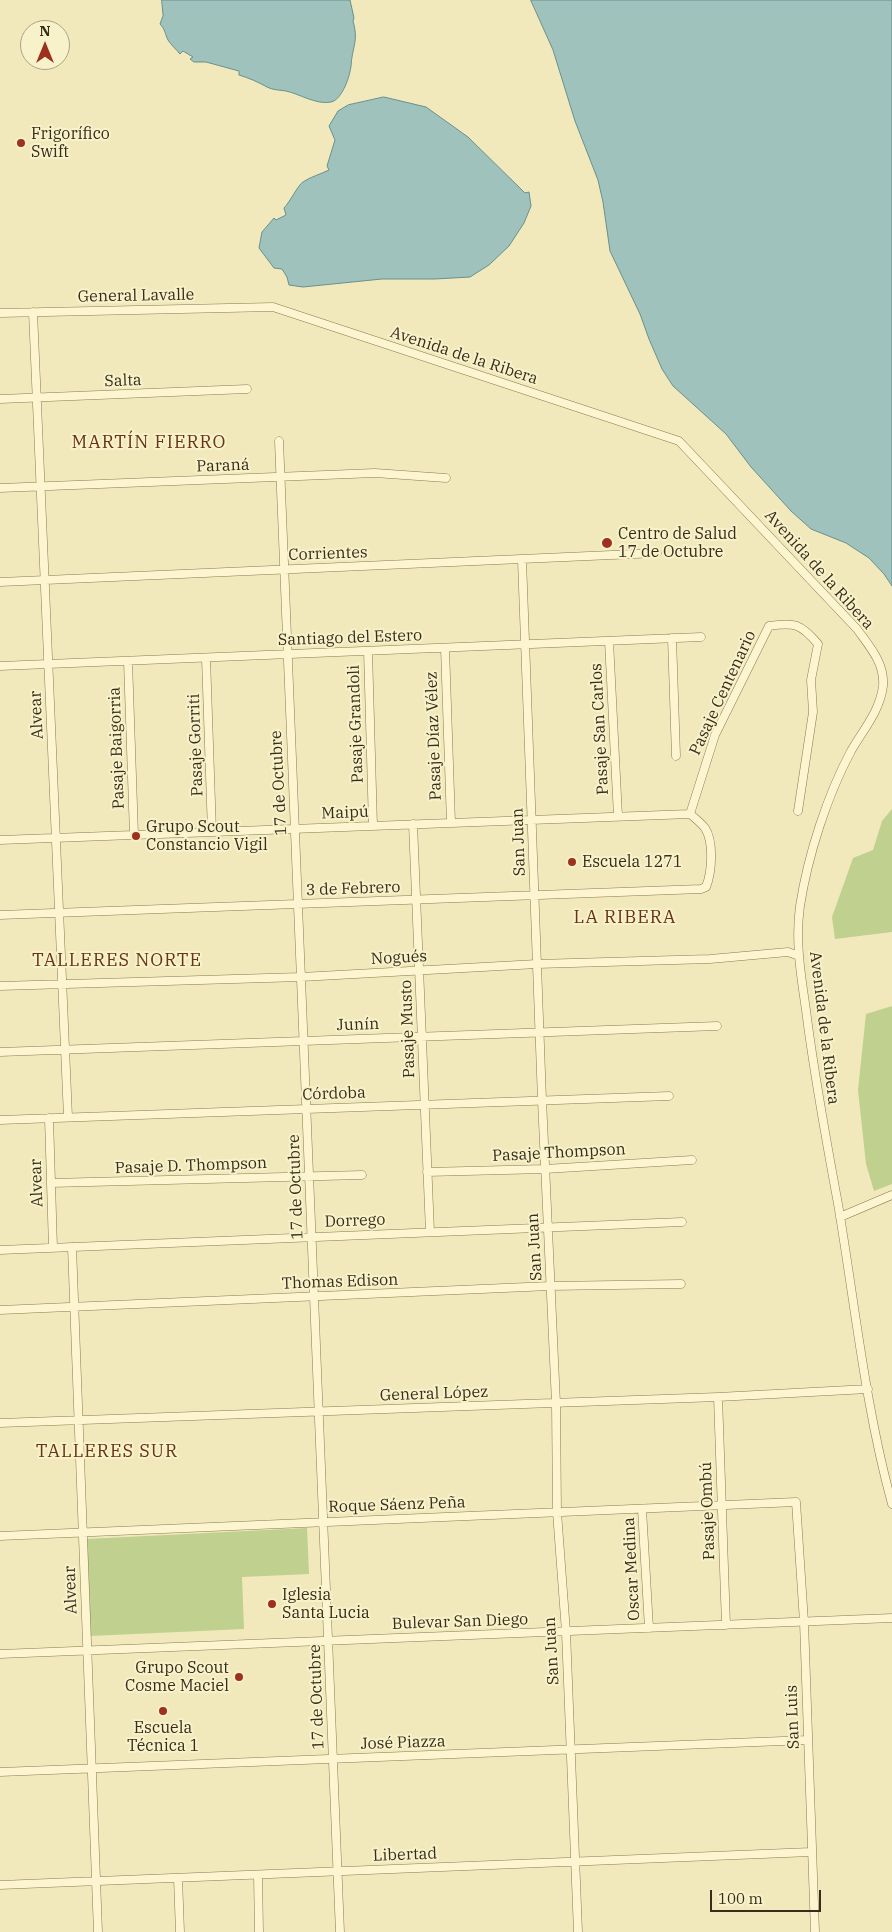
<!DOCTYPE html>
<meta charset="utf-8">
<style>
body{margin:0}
#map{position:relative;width:892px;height:1932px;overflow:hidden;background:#f1e9bb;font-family:"IBM Plex Serif",serif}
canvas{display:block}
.north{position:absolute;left:20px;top:20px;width:50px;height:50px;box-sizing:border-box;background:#f8f2cb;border:1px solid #aba384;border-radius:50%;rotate:0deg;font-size:14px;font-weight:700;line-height:20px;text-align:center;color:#382d1a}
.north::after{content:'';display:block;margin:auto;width:18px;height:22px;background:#9e301e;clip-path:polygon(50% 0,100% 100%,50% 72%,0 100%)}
.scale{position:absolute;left:710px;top:1890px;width:111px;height:22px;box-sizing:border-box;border:2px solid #382d1a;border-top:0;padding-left:6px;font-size:15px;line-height:18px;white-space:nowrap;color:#382d1a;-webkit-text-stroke:4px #f8f2cb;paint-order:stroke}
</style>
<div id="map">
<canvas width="892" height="1932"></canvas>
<div class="north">N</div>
<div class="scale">100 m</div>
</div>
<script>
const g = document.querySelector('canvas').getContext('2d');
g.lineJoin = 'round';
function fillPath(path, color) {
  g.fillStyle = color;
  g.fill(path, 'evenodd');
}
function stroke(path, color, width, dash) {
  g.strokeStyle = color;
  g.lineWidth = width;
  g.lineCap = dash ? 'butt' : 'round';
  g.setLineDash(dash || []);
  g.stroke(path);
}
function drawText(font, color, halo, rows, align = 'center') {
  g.font = font + ' "IBM Plex Serif",serif';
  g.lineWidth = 4;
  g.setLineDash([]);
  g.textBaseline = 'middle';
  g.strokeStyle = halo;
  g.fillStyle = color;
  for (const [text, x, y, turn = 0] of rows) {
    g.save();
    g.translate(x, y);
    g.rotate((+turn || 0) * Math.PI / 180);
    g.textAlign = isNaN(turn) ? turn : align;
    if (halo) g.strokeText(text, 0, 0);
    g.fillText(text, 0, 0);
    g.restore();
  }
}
fillPath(new Path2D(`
 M892,809V932L835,939L832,917L853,858L873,850L882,821Z
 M892,1006V1184L874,1191L866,1164L858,1090L866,1014Z
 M307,1528L309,1574L242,1577L244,1629L90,1636L86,1539Z`), '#bfd08f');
const water = new Path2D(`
 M162,0H350L354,18L353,21C359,41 352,47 351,66C350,76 342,100 331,102C316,105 300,94 286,91C280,90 272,90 267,87C258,82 249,78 239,75V71L206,62H194L190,59L193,57L183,51L180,54C176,49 171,45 168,40C165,34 165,29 160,24L163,16Z
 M531,0H892V586L884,574L869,558L846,543L811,529L791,511L751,467L726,434L673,386L662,369L649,339L640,314L610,251L603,202L598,180L575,121L553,50Z
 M384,97L426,107L468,137L525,193L529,192L531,206L524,223L509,246L489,265L470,277L435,279H382L303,287L289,285L287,277L282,269L274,268L259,248L262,232L274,218L276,220L286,215L284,208C290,202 298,185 303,182C310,177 321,174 329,170L327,166L335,140L329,126L338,111L348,105Z`);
fillPath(water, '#a0c2bd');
stroke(water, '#67908c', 1);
const minor = new Path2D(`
 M33,312L68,1117
 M0,313L273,307L679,441L857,629C869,646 885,663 883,686C880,711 863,730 851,751C827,796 808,855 800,906C795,941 801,976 806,1010C814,1075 826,1139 838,1204C855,1304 865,1406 892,1504
 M0,399L247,389
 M279,441L340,1932
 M0,488L375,473L446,478
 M522,560L542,1100L556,1403L557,1512L566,1632L578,1932
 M0,582L657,553
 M672,638L676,756
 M609,641L618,816
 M445,648L451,823
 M368,651L373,826
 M206,658L212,832
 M128,661L134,835
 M0,666L701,637
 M690,814L715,735L769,626C795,622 801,624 818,644L811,680L813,712L798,811
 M413,824L430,1232
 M0,840L690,814
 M0,915L701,889L706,887C712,872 714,842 705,828C701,823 695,818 690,814
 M0,986L301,977L537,964L710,959L788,952L799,956
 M0,1052L717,1026
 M49,1118L53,1248
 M0,1120L669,1096
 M427,1172L545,1169L692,1160
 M51,1183L362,1175
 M840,1217L892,1195
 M72,1247L98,1932
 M0,1250L682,1222
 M0,1310L550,1286L681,1284
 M718,1397L726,1625
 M0,1423L718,1397L868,1389
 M642,1509L649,1628
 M0,1536L796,1502L804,1622L815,1932
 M0,1654L892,1618
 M0,1772L808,1740
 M258,1875L259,1932
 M178,1878L180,1932
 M0,1885L811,1852`);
stroke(minor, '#8a7954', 9);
stroke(minor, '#fcf5cf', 8);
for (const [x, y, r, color] of [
 [21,143,5,"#9e301e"],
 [607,543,6,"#9e301e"],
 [136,836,5,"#9e301e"],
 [572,862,5,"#9e301e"],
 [272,1604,5,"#9e301e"],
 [239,1677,5,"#9e301e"],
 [163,1711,5,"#9e301e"]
]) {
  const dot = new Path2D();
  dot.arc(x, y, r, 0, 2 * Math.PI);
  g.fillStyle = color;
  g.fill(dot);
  stroke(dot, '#f8f2cb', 2);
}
drawText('16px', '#382d1a', '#f8f2cb', [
 ["Frigorífico",31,134],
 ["Swift",31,152],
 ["Centro de Salud",618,534],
 ["17 de Octubre",618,552],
 ["Grupo Scout",146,827],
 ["Constancio Vigil",146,845],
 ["Escuela 1271",582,862],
 ["Iglesia",282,1595],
 ["Santa Lucia",282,1613],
 ["Grupo Scout",229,1668,"right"],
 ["Cosme Maciel",229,1686,"right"],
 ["Escuela",163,1728,"center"],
 ["Técnica 1",163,1746,"center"]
], 'left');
drawText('16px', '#382d1a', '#f8f2cb', [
 ["General Lavalle",136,296,-1],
 ["Avenida de la Ribera",464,356,18],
 ["Salta",123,381,-2],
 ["Paraná",223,466,-2],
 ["Corrientes",328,554,-2],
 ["Avenida de la Ribera",819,570,48],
 ["Santiago del Estero",350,638,-2],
 ["Pasaje Centenario",723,693,-65],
 ["Alvear",37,715,-93],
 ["Pasaje Grandoli",356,724,-92],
 ["Pasaje San Carlos",600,729,-93],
 ["Pasaje Díaz Vélez",434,736,-92],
 ["Pasaje Gorriti",196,745,-92],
 ["Pasaje Baigorria",117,748,-92],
 ["17 de Octubre",279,783,-93],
 ["Maipú",345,813,-2],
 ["San Juan",519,842,-92],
 ["3 de Febrero",353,889,-2],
 ["Nogués",399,958,-3],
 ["Junín",358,1025,-2],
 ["Avenida de la Ribera",824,1028,83],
 ["Pasaje Musto",408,1029,-92],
 ["Córdoba",334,1094,-2],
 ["Pasaje Thompson",559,1153,-3],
 ["Pasaje D. Thompson",191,1166,-2],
 ["Alvear",37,1183,-92],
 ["17 de Octubre",296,1187,-92],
 ["Dorrego",355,1221,-2],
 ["San Juan",535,1247,-93],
 ["Thomas Edison",340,1282,-2],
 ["General López",434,1394,-2],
 ["Roque Sáenz Peña",397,1505,-2],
 ["Pasaje Ombú",708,1511,-92],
 ["Oscar Medina",632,1569,-93],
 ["Alvear",71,1590,-92],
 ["Bulevar San Diego",460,1622,-2],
 ["San Juan",552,1651,-93],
 ["17 de Octubre",317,1697,-92],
 ["San Luis",793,1717,-92],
 ["José Piazza",403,1743,-2],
 ["Libertad",405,1855,-2]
]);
g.letterSpacing = '1px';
drawText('18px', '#683316', '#f8f2cb', [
 ["MARTÍN FIERRO",149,443],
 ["LA RIBERA",625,918],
 ["TALLERES NORTE",117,961],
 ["TALLERES SUR",107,1452]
]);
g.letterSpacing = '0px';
</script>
